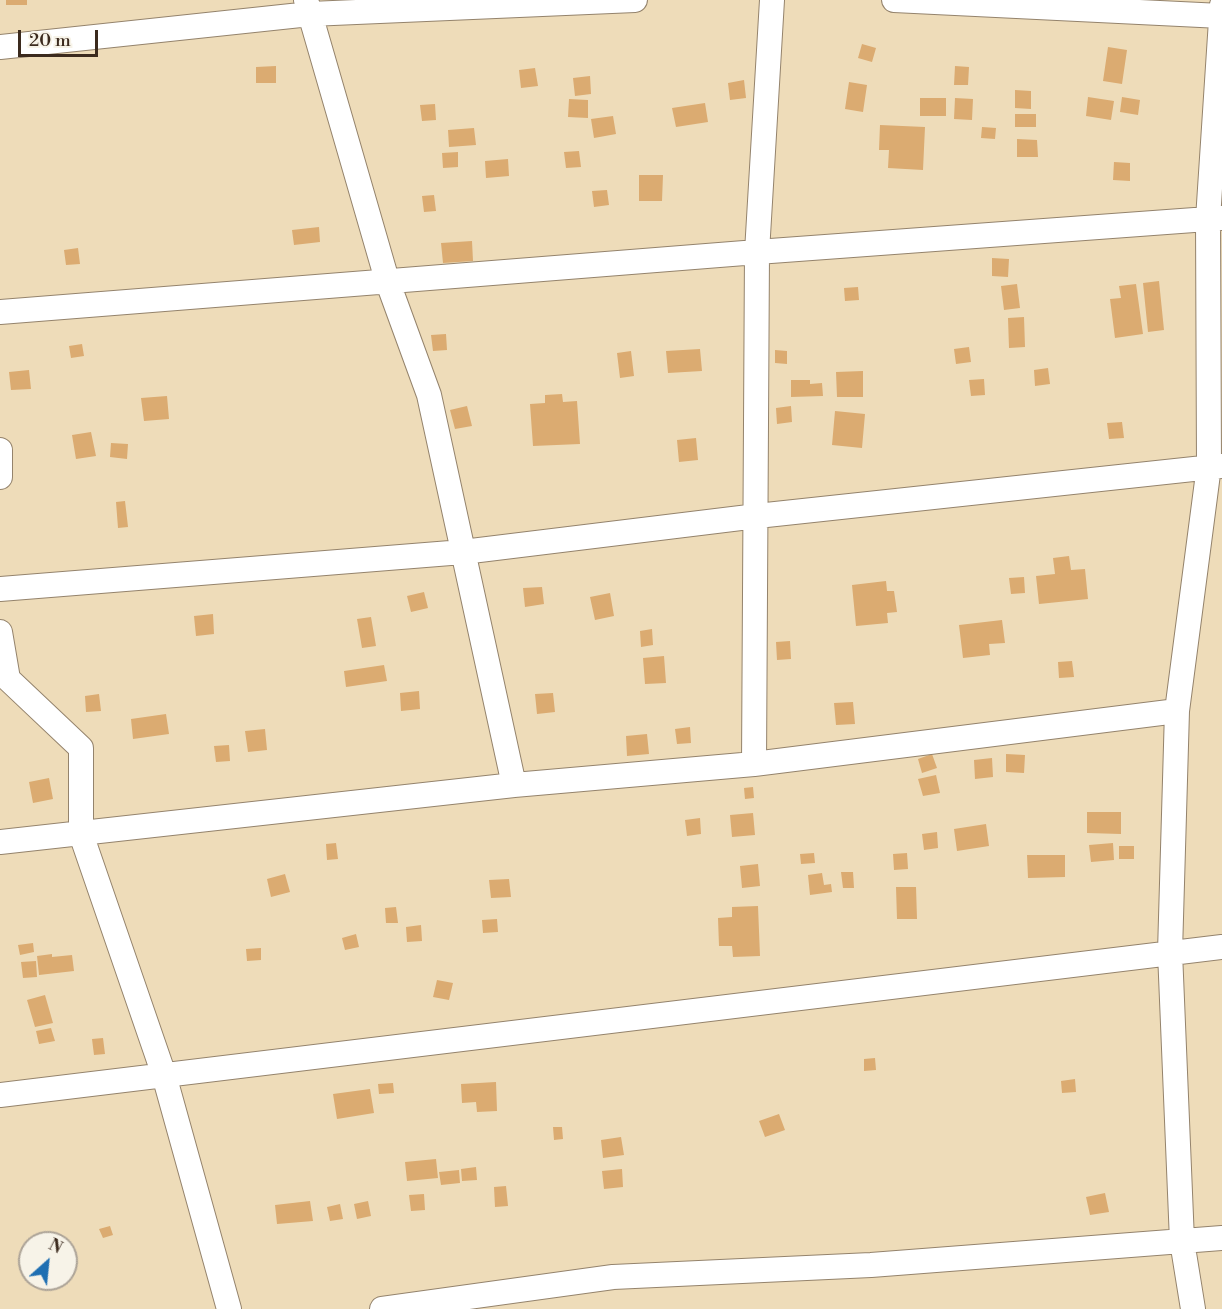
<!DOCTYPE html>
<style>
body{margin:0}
#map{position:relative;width:1222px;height:1309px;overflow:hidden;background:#eedcb9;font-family:"Libre Bodoni",serif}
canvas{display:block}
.north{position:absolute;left:18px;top:1231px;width:60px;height:60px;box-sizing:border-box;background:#f7f3e8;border:2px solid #aca397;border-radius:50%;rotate:27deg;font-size:16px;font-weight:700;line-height:24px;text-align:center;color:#3b2a1e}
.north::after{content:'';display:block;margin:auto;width:21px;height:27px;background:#1f6fb2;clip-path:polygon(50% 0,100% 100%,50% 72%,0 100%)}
.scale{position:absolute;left:18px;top:30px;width:80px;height:27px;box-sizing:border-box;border:3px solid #3b2a1e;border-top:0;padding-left:8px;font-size:18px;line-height:21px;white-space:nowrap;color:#3b2a1e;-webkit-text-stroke:4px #f7f3e8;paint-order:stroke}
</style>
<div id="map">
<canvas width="1222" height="1309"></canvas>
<div class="north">N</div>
<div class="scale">20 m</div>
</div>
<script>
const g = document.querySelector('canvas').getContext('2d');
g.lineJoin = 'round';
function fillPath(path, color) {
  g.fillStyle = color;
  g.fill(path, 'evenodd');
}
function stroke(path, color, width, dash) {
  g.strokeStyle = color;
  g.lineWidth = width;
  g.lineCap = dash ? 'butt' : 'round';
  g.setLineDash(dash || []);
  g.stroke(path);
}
fillPath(new Path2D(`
 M6,0H27V5H6Z
 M862,44L876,48L872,62L858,58Z
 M1108,47L1127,50L1122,84L1103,81Z
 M276,66V83H256V67Z
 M955,66L969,67L968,85H954Z
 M535,68L538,86L521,88L519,70Z
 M590,76L591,94L575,96L573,78Z
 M744,80L746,98L730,100L728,83Z
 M849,82L867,85L863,112L845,109Z
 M1015,90L1031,91V109L1015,108Z
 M1088,97L1114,101L1111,120L1086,116Z
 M1122,97L1140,100L1138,115L1120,112Z
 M920,98H946V116H920Z
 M955,98L973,99L972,120L954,119Z
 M569,99L588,100V118L568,117Z
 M705,103L708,122L676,127L672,108Z
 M435,104L436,120L422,121L420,105Z
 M1015,114H1036V127H1015Z
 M613,116L616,134L594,138L591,119Z
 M880,125L925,127L923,170L888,168L889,150H879Z
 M982,127L996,128L995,139L981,138Z
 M474,128L476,145L449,147L448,130Z
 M1017,139L1037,140L1038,157H1017Z
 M579,151L581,167L566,168L564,152Z
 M458,152V167L443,168L442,153Z
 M508,159L509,176L486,178L485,161Z
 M1114,162L1130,163V181L1113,180Z
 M639,175H663L662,201H639Z
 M607,190L609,205L594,207L592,191Z
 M434,195L436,211L424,212L422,196Z
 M319,227L320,242L294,245L292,230Z
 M472,241L473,261L443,263L441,243Z
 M78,248L80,264L66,265L64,250Z
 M992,258L1009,259L1008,277L992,276Z
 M1159,281L1164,330L1148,332L1143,283Z
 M1017,284L1020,308L1004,310L1001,286Z
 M1136,284L1143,334L1115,338L1110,299L1121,298L1119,286Z
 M858,287L859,300L845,301L844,288Z
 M1024,317L1025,347L1009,348L1008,318Z
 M446,334L447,350L433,351L431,335Z
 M82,344L84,356L71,358L69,346Z
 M969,347L971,362L956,364L954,349Z
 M700,349L702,371L668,373L666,351Z
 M775,350L787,351V364L775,363Z
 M631,351L634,376L620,378L617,353Z
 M1048,368L1050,384L1035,386L1034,370Z
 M29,370L31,389L11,390L9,372Z
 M863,371V397H837L836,372Z
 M984,379L985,395L971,396L969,380Z
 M791,380H810V384L822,383L823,396L791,397Z
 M562,394L563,402L577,401L580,444L533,446L530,404L545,403V395Z
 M167,396L169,419L144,421L141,398Z
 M467,406L472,426L455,429L450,410Z
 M791,406L792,422L777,424L776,408Z
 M835,411L865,414L862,448L832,445Z
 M1122,422L1124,438L1109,439L1107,423Z
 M91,432L96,456L76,459L72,435Z
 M696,438L698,460L679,462L677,440Z
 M111,443L128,444L127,459L110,457Z
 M125,501L128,527L118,528L116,502Z
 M1069,556L1071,570L1085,569L1088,599L1039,604L1036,576L1055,574L1053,558Z
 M1024,577L1025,593L1011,594L1009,578Z
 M886,581L887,591H894L897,612L887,613L888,623L856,626L852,585Z
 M542,587L544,604L525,607L523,588Z
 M424,592L428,608L411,612L407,596Z
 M610,593L614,616L595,620L590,597Z
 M213,614L214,634L196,636L194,616Z
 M371,617L376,646L362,648L357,619Z
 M1002,620L1005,643L989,644L990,655L963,658L959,625Z
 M652,629L653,645L641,647L640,631Z
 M790,641L791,659L777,660L776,642Z
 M664,656L666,683L645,684L643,658Z
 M1072,661L1074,677L1059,678L1058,662Z
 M384,665L387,681L346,687L344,671Z
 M419,691L420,709L401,711L400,693Z
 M553,693L555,712L537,714L535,694Z
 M99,694L101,711L86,712L85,696Z
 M853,702L855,724L836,725L834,703Z
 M166,714L169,734L133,739L131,719Z
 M690,727L691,743L677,744L675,729Z
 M265,729L267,750L248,752L245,731Z
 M647,734L649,754L627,756L626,736Z
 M229,745L230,761L216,762L214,746Z
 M932,754L937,768L922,773L918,759Z
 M1006,754L1025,755L1024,773L1006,772Z
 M992,758L993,777L975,779L974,760Z
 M936,775L940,793L923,796L918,779Z
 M49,778L53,799L33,803L29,782Z
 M753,787L754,798L745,799L744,788Z
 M1087,812H1121V834L1087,833Z
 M753,813L755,835L732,837L730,815Z
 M700,818L701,834L687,836L685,820Z
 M986,824L989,846L957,851L954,829Z
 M937,832L938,848L924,850L922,834Z
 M336,843L338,859L327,860L326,844Z
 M1113,843L1114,860L1091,862L1089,845Z
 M1119,846H1134V859H1119Z
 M814,853L815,863L801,864L800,854Z
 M907,853L908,869L894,870L893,854Z
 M1027,855H1065V877L1028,878Z
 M758,864L760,886L742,888L740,866Z
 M841,872H853L854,888H843Z
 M822,873L824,885L831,884L832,892L810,895L808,875Z
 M285,874L290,892L271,897L267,879Z
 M509,879L511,897L491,898L489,880Z
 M896,887H916L917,919H897Z
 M758,906L760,956L733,957L732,946H719L718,918L732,917V907Z
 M396,907L398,923H386L385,908Z
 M497,919L498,932L483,933L482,920Z
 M421,925L422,941L407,942L406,927Z
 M356,934L359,947L345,950L342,938Z
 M33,943L34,952L20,955L18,945Z
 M261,948V960L247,961L246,949Z
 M52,954V957L72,955L74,971L39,975L37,956Z
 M36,961L37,977L23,978L21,962Z
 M437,980L453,983L449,1000L433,997Z
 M45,995L53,1023L35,1027L27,1000Z
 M51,1028L55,1041L39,1044L36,1031Z
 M103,1038L105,1054L94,1055L92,1039Z
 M875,1058L876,1070L864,1071V1059Z
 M1075,1079L1076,1092L1062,1093L1061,1081Z
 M496,1082L497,1111L477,1112L476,1102L462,1103L461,1084Z
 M393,1083L394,1093L379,1094L378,1084Z
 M370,1089L374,1113L337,1119L333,1094Z
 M779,1114L785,1130L765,1137L759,1121Z
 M553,1127H562L563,1139L554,1140Z
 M621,1137L624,1155L603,1158L601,1140Z
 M436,1159L438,1178L407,1181L405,1162Z
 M476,1167L477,1180L462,1181L461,1169Z
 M622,1169L623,1187L604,1189L602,1171Z
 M459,1170L460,1183L441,1185L439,1172Z
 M506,1186L508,1206L495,1207L494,1187Z
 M1105,1193L1109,1212L1090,1215L1086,1197Z
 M424,1194L425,1210L411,1211L409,1195Z
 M310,1201L313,1221L277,1224L275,1205Z
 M368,1201L371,1216L357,1219L354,1204Z
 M340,1204L343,1219L330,1221L327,1207Z
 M110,1226L113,1235L103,1238L99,1229Z`), '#dbab71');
const street = new Path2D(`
 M306,0L387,280L429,395L514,785
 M894,0L1221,16
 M0,47L310,14L635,0
 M0,312L757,252L1222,218
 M0,450V477
 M0,589L463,552L757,516L1222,466
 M0,632L8,679L81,748V834L164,1075L229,1309
 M754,764L757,252L772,0
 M0,842L514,785L754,764L1177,711
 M0,1095L1222,947
 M382,1309L613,1277L871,1265L1222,1238
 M1193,1309L1182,1241L1170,952L1177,711L1209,466L1208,219L1222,5`);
stroke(street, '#94836c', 26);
stroke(street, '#fff', 24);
</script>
